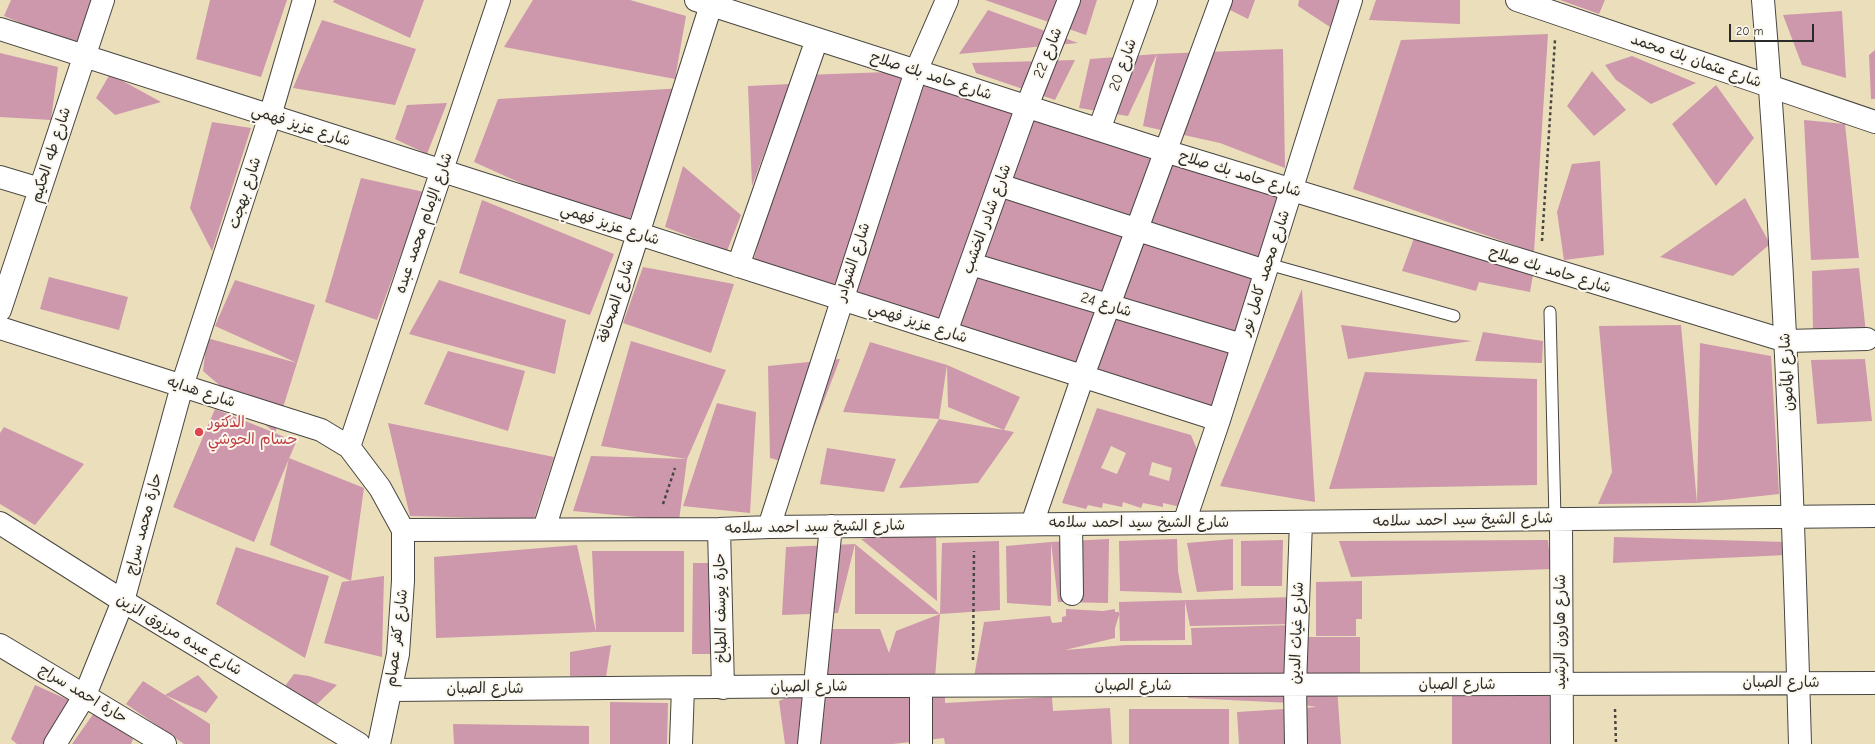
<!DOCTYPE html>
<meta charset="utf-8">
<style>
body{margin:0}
#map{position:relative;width:1875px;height:744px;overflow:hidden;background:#ebdfbb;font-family:"Comic Neue",sans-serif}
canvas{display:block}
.scale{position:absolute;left:1729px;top:24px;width:85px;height:18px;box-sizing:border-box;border:2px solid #2b2b2b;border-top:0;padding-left:5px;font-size:12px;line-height:14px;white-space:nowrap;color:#2b2b2b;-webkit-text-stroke:3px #fbf7ec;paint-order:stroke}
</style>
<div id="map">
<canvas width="1875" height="744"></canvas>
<div class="scale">20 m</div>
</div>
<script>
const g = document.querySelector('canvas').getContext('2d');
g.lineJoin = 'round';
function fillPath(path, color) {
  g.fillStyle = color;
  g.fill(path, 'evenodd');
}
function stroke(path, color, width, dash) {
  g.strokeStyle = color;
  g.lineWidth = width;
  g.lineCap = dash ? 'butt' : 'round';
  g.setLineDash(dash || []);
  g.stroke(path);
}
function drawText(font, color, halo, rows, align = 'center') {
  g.font = font + ' "Comic Neue","Playpen Sans Arabic",sans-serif';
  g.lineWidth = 4;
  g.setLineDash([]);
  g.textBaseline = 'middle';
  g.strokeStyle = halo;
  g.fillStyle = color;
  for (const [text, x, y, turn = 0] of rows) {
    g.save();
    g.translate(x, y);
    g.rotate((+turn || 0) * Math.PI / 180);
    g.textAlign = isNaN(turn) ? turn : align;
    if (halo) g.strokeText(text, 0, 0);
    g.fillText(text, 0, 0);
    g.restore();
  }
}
fillPath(new Path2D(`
 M11,0H93L78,47L4,16Z
 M210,0H287L261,77L196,59Z
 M334,0H424L410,38L333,2Z
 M533,0H630L686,16L675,79L504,47Z
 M985,0H1097L1086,35Z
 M1210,0H1255L1248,19Z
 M1299,0H1339L1330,27L1298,6Z
 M1376,0H1460V24L1369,20Z
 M1560,0H1605L1599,14Z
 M988,10L1078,43L959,54Z
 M1842,11L1846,78L1802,65L1783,15Z
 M322,20L416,49L395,105L293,88Z
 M1548,34L1534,252L1353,189L1401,40Z
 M1283,49L1285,168L1220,143L1143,126L1157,54Z
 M1875,50V99H1871L1869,55Z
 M0,53L58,67L51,120L0,117Z
 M1157,54L1128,116L1079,108L1090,59Z
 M1632,56L1696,83L1651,104L1616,80L1605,65Z
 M1075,60L1055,100L976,73L972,63Z
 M916,71L1292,190L1219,420L751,270L804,75Z
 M1592,71L1626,110L1594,136L1567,106Z
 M110,74L161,102L115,115L96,98Z
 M790,84L752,186L748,86Z
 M1716,85L1754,138L1716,186L1672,124Z
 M684,88L625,230L474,162L498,99Z
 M447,103L427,154L395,139L407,105Z
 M1804,120L1845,124L1859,258L1811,260Z
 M212,122L251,128L212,251L190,208Z
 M1600,161L1604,255L1564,260L1557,212L1572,164Z
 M683,166L741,215L727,251L665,227Z
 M361,178L424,192L377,320L325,302Z
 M1745,198L1770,244L1733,276L1660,257Z
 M482,200L614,254L590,315L459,273Z
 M1414,238L1533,275L1530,292L1479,282L1476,291L1402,271Z
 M643,267L734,284L711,353L623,323Z
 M1859,268L1866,333H1813L1812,271Z
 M49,277L128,297L119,330L40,309Z
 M235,280L315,305L297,363L215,326Z
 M439,280L566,320L555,374L409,334Z
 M1302,289L1315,502L1220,486Z
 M1341,325L1472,341L1348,359Z
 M1681,325L1697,503L1700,343L1771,356L1779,494L1697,503L1598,504L1612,472L1599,326Z
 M1483,332L1543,341L1542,363L1475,361Z
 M207,338L297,363L275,433L296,442L254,542L173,507L215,409L275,433L203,371Z
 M631,341L726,370L687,459L601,446Z
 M870,342L947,365L939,419L843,412Z
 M448,351L525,371L508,431L424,404Z
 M840,359L799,466L770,458L768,366Z
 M1865,359L1872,421L1817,424L1811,360Z
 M947,365L1020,397L1004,430L1014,432L978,483L899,488L939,419L1004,430L948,407Z
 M1365,372L1537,379V485L1329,489Z
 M717,403L756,412L750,513L683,506Z
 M1097,408L1191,435L1198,452L1181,507L1163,503V507L1143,503L1141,508L1123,502L1122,507L1103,503L1102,508L1088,505L1086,509L1062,503ZM1111,446L1126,453L1117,474L1101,468ZM1152,462L1172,468L1169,481L1149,475Z
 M388,423L554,457L534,519L410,516Z
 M4,427L84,464L35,525L0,504V433Z
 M827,448L896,459L884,492L820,484Z
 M591,456L687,459L679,521L573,511Z
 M289,458L364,488L351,581L270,545Z
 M936,529L937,601L861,539Z
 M1614,537L1786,542L1787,555L1613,563Z
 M1109,539L1108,603L1058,602L1051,542Z
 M1177,539L1178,571L1182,593L1120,591L1119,541Z
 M1233,539V590L1197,592L1187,543Z
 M1283,540L1282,586H1241V541Z
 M1548,540L1551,569L1351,577L1339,541Z
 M999,541L1000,610L940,614L942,543Z
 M1051,542V606L1007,603L1006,546Z
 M855,544L940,614H855Z
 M855,544L838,613L782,615L786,547Z
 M577,545L596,632L436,638L434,557Z
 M236,547L329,576L305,658L216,604Z
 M592,551H684V632H596Z
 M693,563H713L712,654H692Z
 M384,576L382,657L324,643L342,582Z
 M1362,581V619H1356V636H1316V582Z
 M1295,597V624L1190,626L1185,601V640L1120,641L1119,602Z
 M1066,609L1103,611L1115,609V612H1120L1115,628V638L1065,650L1126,645H1192L1191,628L1295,625L1291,703L1188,698L1190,677H974L984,622L1050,616L1052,623L1062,622V617L1066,616Z
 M940,614L935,678L820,681L825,629H880L889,653L896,631Z
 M1306,637H1360V679L1306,678Z
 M611,645L606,677L570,676V652Z
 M294,674L309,676L337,685L315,706L285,686Z
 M198,675L218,697L206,713L165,695L210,724V744H184L126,704L143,681L165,695Z
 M35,685L71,701L44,744H17L11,739Z
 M1296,687H1337L1341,744H1239L1237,712L1317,707L1297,704Z
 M898,688L945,691V703L1052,697L1053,711L1110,708L1112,744H945L944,738L893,744H810L820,691L844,698Z
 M804,690L805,744H785L779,701Z
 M1452,696H1552V744H1452Z
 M610,702L668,703L667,744H610Z
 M1129,709H1229V744H1129Z
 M94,713L133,739L131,744H72Z
 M453,724L589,726V744H454Z`), '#cd97ac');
const service = new Path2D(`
 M1268,264L1454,316
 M1550,312L1555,519`);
const minor = new Path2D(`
 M696,0L1165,151L1786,341L1867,339
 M1517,0L1875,122
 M1763,0C1784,248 1793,496 1800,744
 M0,29L1219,420
 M1099,130L1146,0
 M0,177L40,189
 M999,185L1265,271
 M971,264L1242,345
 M738,266L817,39
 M0,310L103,0
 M0,328L321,430L349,447L380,488L403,530V581L398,654L379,744
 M946,332L1027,106L1069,0
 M349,447L499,0
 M1561,519L1562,744
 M0,523L123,601L359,744
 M1184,523L1219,420L1351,0
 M1032,524L1083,376L1221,0
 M1071,524L1072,594
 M769,527L916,71L947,0
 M544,529L711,5
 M719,529L723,688
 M403,530L719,529L769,527L1875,516
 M0,645L165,744
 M921,686V744
 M391,690L825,686L1875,683
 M55,744L85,695L123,601L182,386L270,116L304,0
 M681,744L683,688
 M809,744L831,526
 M1296,744L1295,685L1301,522`);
stroke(service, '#484641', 13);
stroke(minor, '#484641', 24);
stroke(new Path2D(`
 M1542,241L1555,40
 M663,504L675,468
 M973,660L974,551
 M1615,709L1616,744`), '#484641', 2.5, [3, 3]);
stroke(service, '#fff', 11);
stroke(minor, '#fff', 22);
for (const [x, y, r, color] of [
 [199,432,5,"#e0444e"]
]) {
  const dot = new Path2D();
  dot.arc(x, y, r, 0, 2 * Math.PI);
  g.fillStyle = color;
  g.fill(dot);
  stroke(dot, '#fbf7ec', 1.5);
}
drawText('15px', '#2b2b2b', '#fbf7ec', [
 ["شارع 22",1048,53,-68],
 ["شارع عثمان بك محمد",1696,61,19],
 ["شارع 20",1123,65,-70],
 ["شارع حامد بك صلاح",931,76,18],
 ["شارع عزيز فهمي",301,126,18],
 ["شارع طه الحكيم",51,155,-72],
 ["شارع حامد بك صلاح",1240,174,17],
 ["شارع بهجت",245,193,-72],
 ["شارع شادر الخشب",987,219,-70],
 ["شارع الإمام محمد عبده",424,223,-71],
 ["شارع عزيز فهمي",610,225,18],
 ["شارع الشوادر",853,262,-72],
 ["شارع حامد بك صلاح",1550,270,17],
 ["شارع محمد كامل نور",1265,273,-72],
 ["شارع الصحافة",616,301,-72],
 ["شارع 24",1106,305,17],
 ["شارع عزيز فهمي",918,323,18],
 ["شارع المأمون",1787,372,-93],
 ["شارع هدايه",201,392,18],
 ["شارع الشيخ سيد احمد سلامه",1463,520,-1],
 ["شارع الشيخ سيد احمد سلامه",1139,523],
 ["حارة محمد سراج",144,524,-75],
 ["شارع الشيخ سيد احمد سلامه",815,527,-1],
 ["حارة يوسف الطباخ",721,608,-91],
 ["شارع هارون الرشيد",1561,632,-90],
 ["شارع غياث الدين",1297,633,-88],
 ["شارع عبده مرزوق الزين",179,635,31],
 ["شارع كفر عصام",397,638,-83],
 ["شارع الصبان",1781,683],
 ["شارع الصبان",1457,685],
 ["شارع الصبان",1133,686],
 ["شارع الصبان",809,687,-1],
 ["شارع الصبان",485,689],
 ["حارة احمد سراج",83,694,31]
]);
drawText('15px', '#be3a42', '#fbf7ec', [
 ["الدكتور",208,423],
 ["حسام الحوشي",208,440]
], 'left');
</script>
